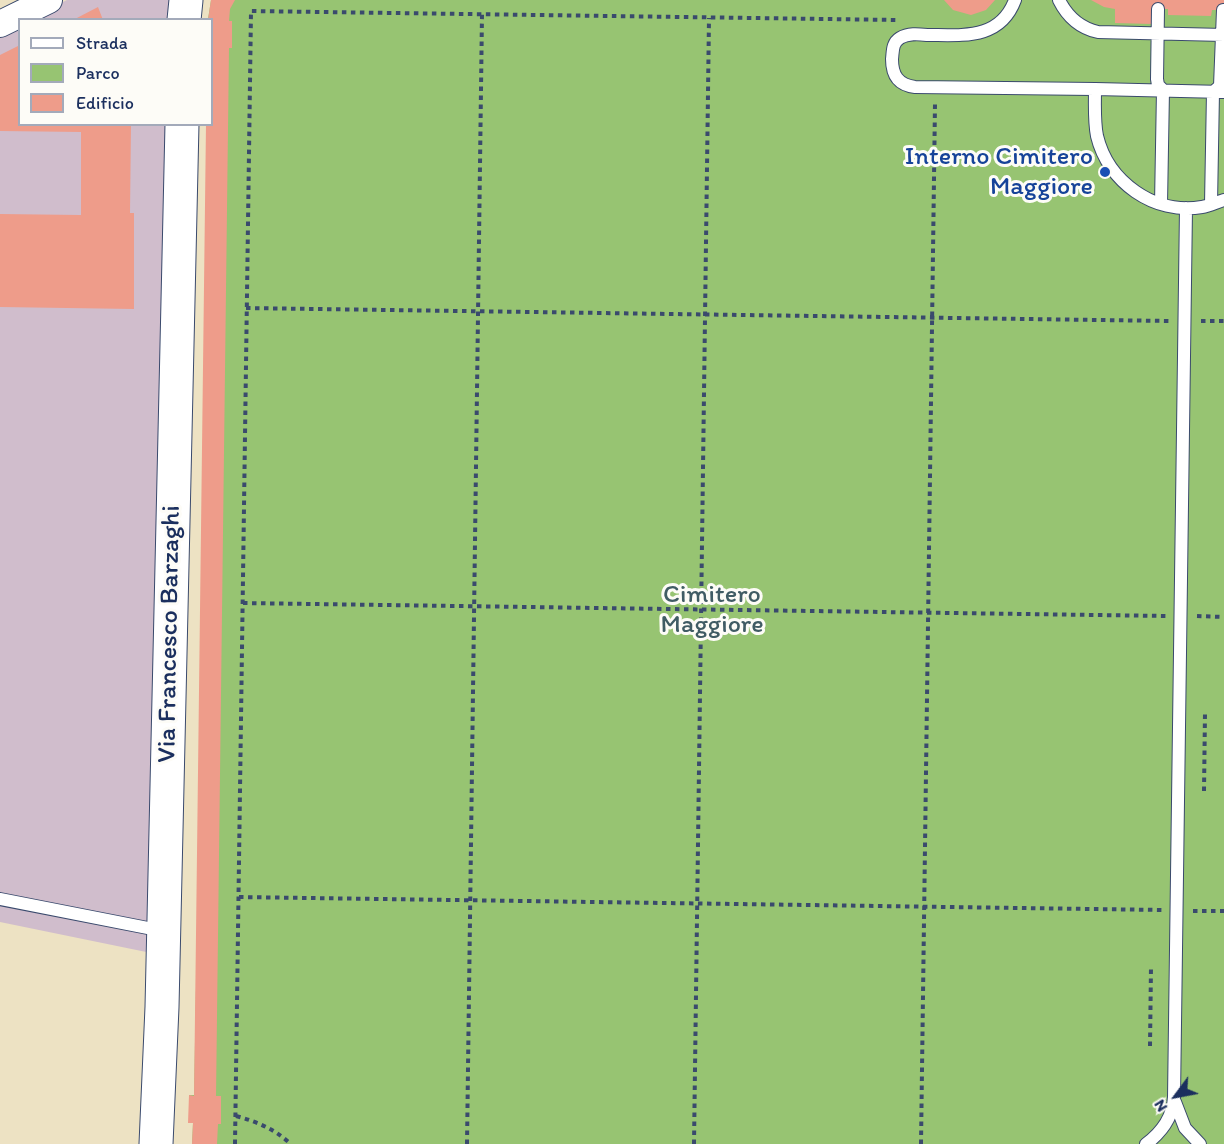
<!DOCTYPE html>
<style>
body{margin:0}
#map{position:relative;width:1224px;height:1144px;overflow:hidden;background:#ede2c3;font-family:Itim,sans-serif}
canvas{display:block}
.legend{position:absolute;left:18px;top:18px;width:195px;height:108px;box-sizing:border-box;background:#fdfcf7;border:2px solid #a3aaba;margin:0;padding:8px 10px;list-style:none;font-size:18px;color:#1b2f5e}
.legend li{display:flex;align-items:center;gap:12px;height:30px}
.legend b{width:30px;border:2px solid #a3aaba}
.north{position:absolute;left:1146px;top:1066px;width:60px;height:60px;-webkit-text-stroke:4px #fdfcf7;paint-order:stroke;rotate:238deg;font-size:16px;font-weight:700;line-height:24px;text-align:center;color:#1b2f5e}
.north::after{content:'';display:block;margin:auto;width:21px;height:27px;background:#1b2f5e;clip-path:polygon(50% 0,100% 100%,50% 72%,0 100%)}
</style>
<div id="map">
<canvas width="1224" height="1144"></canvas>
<ul class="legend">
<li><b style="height:8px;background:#fff"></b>Strada</li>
<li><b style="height:16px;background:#97c472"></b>Parco</li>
<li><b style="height:16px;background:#ee9c8a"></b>Edificio</li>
</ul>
<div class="north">N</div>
</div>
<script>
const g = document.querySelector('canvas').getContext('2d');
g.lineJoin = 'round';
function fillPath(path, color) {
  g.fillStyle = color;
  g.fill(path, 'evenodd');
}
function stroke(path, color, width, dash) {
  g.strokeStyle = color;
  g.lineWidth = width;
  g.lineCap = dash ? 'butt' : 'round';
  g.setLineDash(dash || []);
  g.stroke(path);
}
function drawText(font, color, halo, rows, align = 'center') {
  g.font = font + ' Itim,sans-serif';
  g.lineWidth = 6;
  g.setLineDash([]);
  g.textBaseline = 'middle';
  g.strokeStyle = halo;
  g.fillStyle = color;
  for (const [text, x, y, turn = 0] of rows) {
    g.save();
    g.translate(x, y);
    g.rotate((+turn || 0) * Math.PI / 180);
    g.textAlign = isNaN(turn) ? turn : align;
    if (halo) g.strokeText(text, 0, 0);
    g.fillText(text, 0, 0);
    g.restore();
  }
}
fillPath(new Path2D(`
 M67,0H177L176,19L26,20Z
 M19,23L20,124L174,125L156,954L0,922V32Z`), '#d0bdcc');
fillPath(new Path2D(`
 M211,0H1224V1144H192L193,1123H189V1095H194L212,124V20L208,19Z`), '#97c472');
fillPath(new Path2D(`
 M211,0H235L230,9L229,21H232V48H229L216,1096H221V1124H218L217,1144H192L193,1123H188L189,1095L194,1096L206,124H212V20H208Z
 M944,0H995L986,10L971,15L953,10Z
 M1091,0H1224V10H1212L1211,16L1168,15V9H1152V24L1115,23V9L1104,7Z
 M98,7L103,20H73Z
 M20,45V124H131L130,213H134V309L0,307V214L81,215V132L0,131V55Z`), '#ee9c8a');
const lane = new Path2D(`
 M1015,0C1000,40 963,35 927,35C918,34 908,33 900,38C892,43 893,51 892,59C892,75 898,85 915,87L1095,89
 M1059,0C1067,16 1080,28 1098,32L1224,35
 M1158,9L1157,79L1158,85L1163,90L1161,204
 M1224,92L1095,89C1095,105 1094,121 1097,136C1108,182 1154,215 1202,207C1209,206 1217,202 1224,200
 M1211,204L1213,92L1220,86L1223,10
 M0,899L163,931
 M1175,1102L1185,1128L1200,1144
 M1146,1144C1162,1132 1173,1116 1174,1097L1186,208`);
const street = new Path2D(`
 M0,24L49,0`);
const secondary = new Path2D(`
 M184,20L186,0
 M156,1144L162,1007L182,124`);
stroke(lane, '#3a4a6d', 14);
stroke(street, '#3a4a6d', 28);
stroke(secondary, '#3a4a6d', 35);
stroke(new Path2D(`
 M246,308L1170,321
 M1201,321H1224
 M243,603L1166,616
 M1197,616L1224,617
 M1204,791L1205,713
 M239,897L1162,910
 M1193,911H1224
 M1150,1046L1151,967
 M236,1116C258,1122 274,1129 291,1144
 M235,1144L251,11L896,20
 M467,1144L482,14
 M694,1144L709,18
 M921,1144L935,104`), '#3a4a6d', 4, [4.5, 4.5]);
stroke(lane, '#fff', 12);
stroke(street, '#fff', 26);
stroke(secondary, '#fff', 33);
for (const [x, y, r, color] of [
 [1105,172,6,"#1a4fb4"]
]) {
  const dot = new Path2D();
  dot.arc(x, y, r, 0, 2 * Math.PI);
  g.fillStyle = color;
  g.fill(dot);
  stroke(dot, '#fdfcf7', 2);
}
drawText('26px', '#164399', '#fdfcf7', [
 ["Interno Cimitero",1093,157],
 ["Maggiore",1093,187]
], 'right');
drawText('26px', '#405c64', '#fdfcf7', [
 ["Cimitero",712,595],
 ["Maggiore",712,625]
]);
drawText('26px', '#1b2f5e', '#fdfcf7', [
 ["Via Francesco Barzaghi",170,634,-89]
]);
</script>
